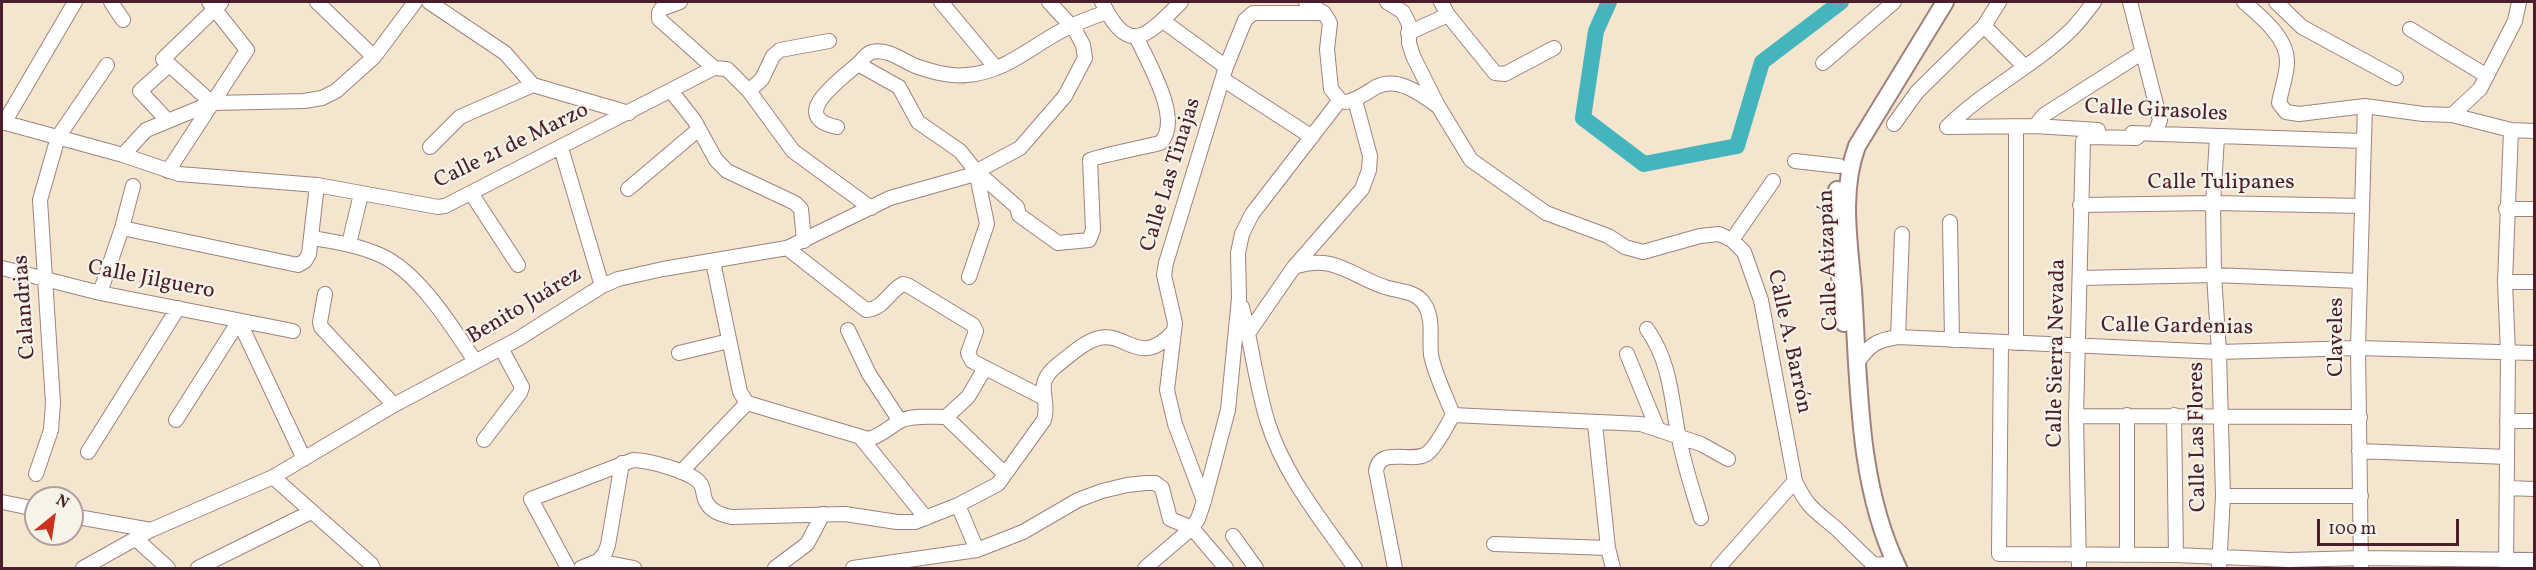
<!DOCTYPE html>
<meta charset="utf-8">
<style>
body{margin:0}
#map{position:relative;width:2536px;height:570px;overflow:hidden;background:#f4e5cf;font-family:Vollkorn,serif}
canvas{display:block}
.frame{position:absolute;inset:0;border:3px solid #4a1f2b;pointer-events:none}
.north{position:absolute;left:24px;top:486px;width:60px;height:60px;box-sizing:border-box;background:#f7f3e8;border:2px solid #b29e9c;border-radius:50%;rotate:30deg;font-size:16px;font-weight:700;line-height:24px;text-align:center;color:#4a1f2b}
.north::after{content:'';display:block;margin:auto;width:21px;height:27px;background:#c8321e;clip-path:polygon(50% 0,100% 100%,50% 72%,0 100%)}
.scale{position:absolute;left:2317px;top:519px;width:142px;height:27px;box-sizing:border-box;border:3px solid #4a1f2b;border-top:0;padding-left:8px;font-size:18px;line-height:21px;white-space:nowrap;color:#4a1f2b;-webkit-text-stroke:4px #f7f3e8;paint-order:stroke}
</style>
<div id="map">
<canvas width="2536" height="570"></canvas>
<div class="frame"></div>
<div class="north">N</div>
<div class="scale">100 m</div>
</div>
<script>
const g = document.querySelector('canvas').getContext('2d');
g.lineJoin = 'round';
function stroke(path, color, width, dash) {
  g.strokeStyle = color;
  g.lineWidth = width;
  g.lineCap = dash ? 'butt' : 'round';
  g.setLineDash(dash || []);
  g.stroke(path);
}
function drawText(font, color, halo, rows, align = 'center') {
  g.font = font + ' Vollkorn,serif';
  g.lineWidth = 4.5;
  g.setLineDash([]);
  g.textBaseline = 'middle';
  g.strokeStyle = halo;
  g.fillStyle = color;
  for (const [text, x, y, turn = 0] of rows) {
    g.save();
    g.translate(x, y);
    g.rotate((+turn || 0) * Math.PI / 180);
    g.textAlign = isNaN(turn) ? turn : align;
    if (halo) g.strokeText(text, 0, 0);
    g.fillText(text, 0, 0);
    g.restore();
  }
}
stroke(new Path2D(`
 M1609,2L1596,31L1583,118L1644,164L1737,146L1762,62L1841,2`), '#45b5bd', 16);
const minor = new Path2D(`
 M111,2L123,20
 M317,2L374,57
 M429,2L505,53L533,85L629,113
 M680,2L661,9L659,13V19L714,68
 M941,2L996,68
 M1102,2C1129,58 1147,36 1181,2
 M1306,2L1324,13L1330,23L1327,49L1331,89L1340,100
 M1387,2L1403,12L1409,24V43L1413,56L1438,106L1471,160L1546,213L1608,236L1625,247L1643,252L1700,236L1719,234L1732,240L1744,252L1761,300L1795,481C1808,509 1816,511 1838,530C1849,541 1860,552 1872,563L1878,565L1885,564
 M1441,2L1448,15L1495,73L1505,74L1554,48
 M2130,2L2160,120L2155,134
 M2244,2C2260,16 2288,38 2287,62C2287,75 2281,90 2279,103L2286,112L2299,114L2365,106L2423,114L2452,115L2511,130L2534,131
 M2276,2L2302,27L2396,78
 M1163,21L1226,67
 M1984,26L2025,67
 M2410,29L2487,76
 M1408,33L1448,15
 M1823,63L1894,2
 M858,64L899,87L918,122L960,151L976,171L987,224L969,277
 M1224,80L1312,137
 M671,91L694,120L716,160L727,171L795,203L801,209L804,241
 M749,91L793,151L871,208
 M1346,102C1357,100 1366,93 1376,87C1396,76 1420,93 1436,105
 M212,103L163,59L221,3
 M2452,115L2480,89L2515,21L2519,2
 M167,120L140,91L169,65
 M2,122L123,155L179,174L317,185L438,207L445,206L714,68L727,69L749,91L762,79L773,56L780,50L829,41
 M4,123L75,2
 M1894,124L1917,92L1984,26L1999,2
 M2035,126L2044,115L2143,52
 M837,127C787,117 840,80 858,64C863,60 865,54 872,52C888,48 904,62 918,67C934,72 951,77 967,75C1005,72 1029,48 1061,31C1076,23 1092,17 1107,12
 M1947,127L2035,126L2098,130
 M1947,127C1984,90 2033,67 2071,30C2079,22 2087,11 2094,2
 M2132,133L2363,141
 M2217,137L2213,203L2214,275L2219,352L2223,496L2219,568
 M430,147L460,117L533,85
 M561,148L602,286
 M123,155L146,130L212,103L304,101L322,98L336,91L374,57L415,2
 M1795,161L1839,166
 M168,171L247,50L209,2
 M976,171L1017,207L1019,215L1058,243L1089,240L1093,230L1090,160C1094,157 1149,146 1160,143C1184,121 1147,61 1136,36
 M628,189L699,129
 M471,193L518,265
 M2080,205L2213,203L2362,206
 M2506,209H2534
 M1950,222L1952,340
 M122,228L298,265L305,261L309,254L317,185
 M312,238C335,242 358,245 380,255C419,272 452,327 475,361
 M1732,240L1773,181
 M349,244L361,194
 M787,248L866,310C884,309 889,291 903,284L909,286L973,325L976,331L968,353L972,361L1044,398
 M713,262L740,392L747,403L868,439C882,436 890,426 902,420C916,415 932,417 946,417L1005,474
 M1294,267C1334,253 1351,276 1385,287C1399,292 1416,290 1425,305C1434,320 1429,338 1431,355C1435,375 1446,396 1453,415
 M2,268L100,293L293,331
 M2081,278L2214,275L2360,281
 M2505,282H2534
 M100,293L122,228L133,186
 M325,294L320,322L321,327L394,405
 M1242,307C1252,346 1256,385 1268,423C1285,477 1324,523 1355,568
 M1647,329C1671,363 1671,399 1679,438C1684,465 1693,491 1701,518
 M848,330L869,374L900,421
 M1249,332L1294,267L1362,189L1369,170L1370,156L1355,100
 M1898,337L1902,234
 M2001,342L1999,554L2176,555L2289,560L2361,558L2534,560
 M2016,343V126
 M679,353L729,341
 M1627,354L1658,430
 M1857,363C1869,345 1877,340 1898,337L2219,352L2358,348L2534,353
 M1453,415L1641,424L1701,444L1728,459
 M2127,415V555
 M2174,415L2176,555
 M2076,416L2360,417
 M946,417L968,397L985,368
 M176,420L239,321L304,459
 M2507,421H2534
 M1595,424L1608,548L1613,568
 M861,438L926,518
 M484,440L520,393L522,387L501,348
 M2359,451L2507,457
 M88,452L178,308
 M681,472L747,403
 M36,474L51,430L53,403L40,200L58,137L107,65
 M273,477L371,564L373,568
 M2507,488L2534,489
 M2223,496H2361
 M1204,501L1175,424L1167,390L1175,323L1164,275L1166,263L1226,67L1245,20L1253,13H1324
 M2,502L36,509
 M958,505L977,550
 M72,516L151,530
 M1233,536L1256,568
 M136,539L168,568
 M1494,544L1608,548
 M598,561L605,553L608,545L622,463
 M83,568L151,530L273,477L394,405L518,339L602,286L618,279L663,269L787,248L890,198L968,176L1020,148L1065,96L1085,58L1083,45L1075,30L1049,2
 M198,568L311,512
 M568,568L531,499L633,460C647,460 690,471 700,483C703,487 703,491 704,496C707,510 720,515 732,517L845,514L897,522H915L958,505L998,484L1044,420C1051,399 1033,386 1055,367C1067,358 1083,342 1099,338C1127,332 1140,368 1173,332
 M581,568L598,561L634,568
 M775,568L807,544L823,514
 M853,568L977,550L1023,532L1078,500L1102,491L1127,485L1146,483H1155L1162,488L1170,519L1192,528L1226,568
 M1145,568L1192,528L1198,519L1204,501L1228,410L1239,298L1238,253L1242,234L1252,214L1340,100
 M1395,568L1376,471C1380,444 1415,466 1429,452C1439,442 1446,427 1453,415
 M1718,568L1795,481
 M2079,568L2076,416L2083,141L2088,137L2136,138L2141,134
 M2361,568L2358,348L2365,106
 M2506,568L2508,353L2505,282L2511,130`);
const major = new Path2D(`
 M1837,190L1835,216L1844,323
 M1898,568C1857,484 1859,382 1853,290C1849,242 1840,192 1857,146L1945,2`);
stroke(minor, '#9f827d', 16);
stroke(major, '#9f827d', 20);
stroke(minor, '#fff', 14);
stroke(major, '#fff', 16);
drawText('22px', '#4a1f2b', '#f7f3e8', [
 ["Calle Girasoles",2156,112,3],
 ["Calle 21 de Marzo",512,147,-26],
 ["Calle Las Tinajas",1172,175,-73],
 ["Calle Tulipanes",2221,184],
 ["Calle Atizapán",1830,260,-92],
 ["Calle Jilguero",151,281,11],
 ["Calandrias",26,307,-94],
 ["Benito Juárez",525,307,-31],
 ["Calle Gardenias",2177,328,1],
 ["Claveles",2338,337,-90],
 ["Calle A. Barrón",1788,342,78],
 ["Calle Sierra Nevada",2058,353,-89],
 ["Calle Las Flores",2199,437,-91]
]);
</script>
